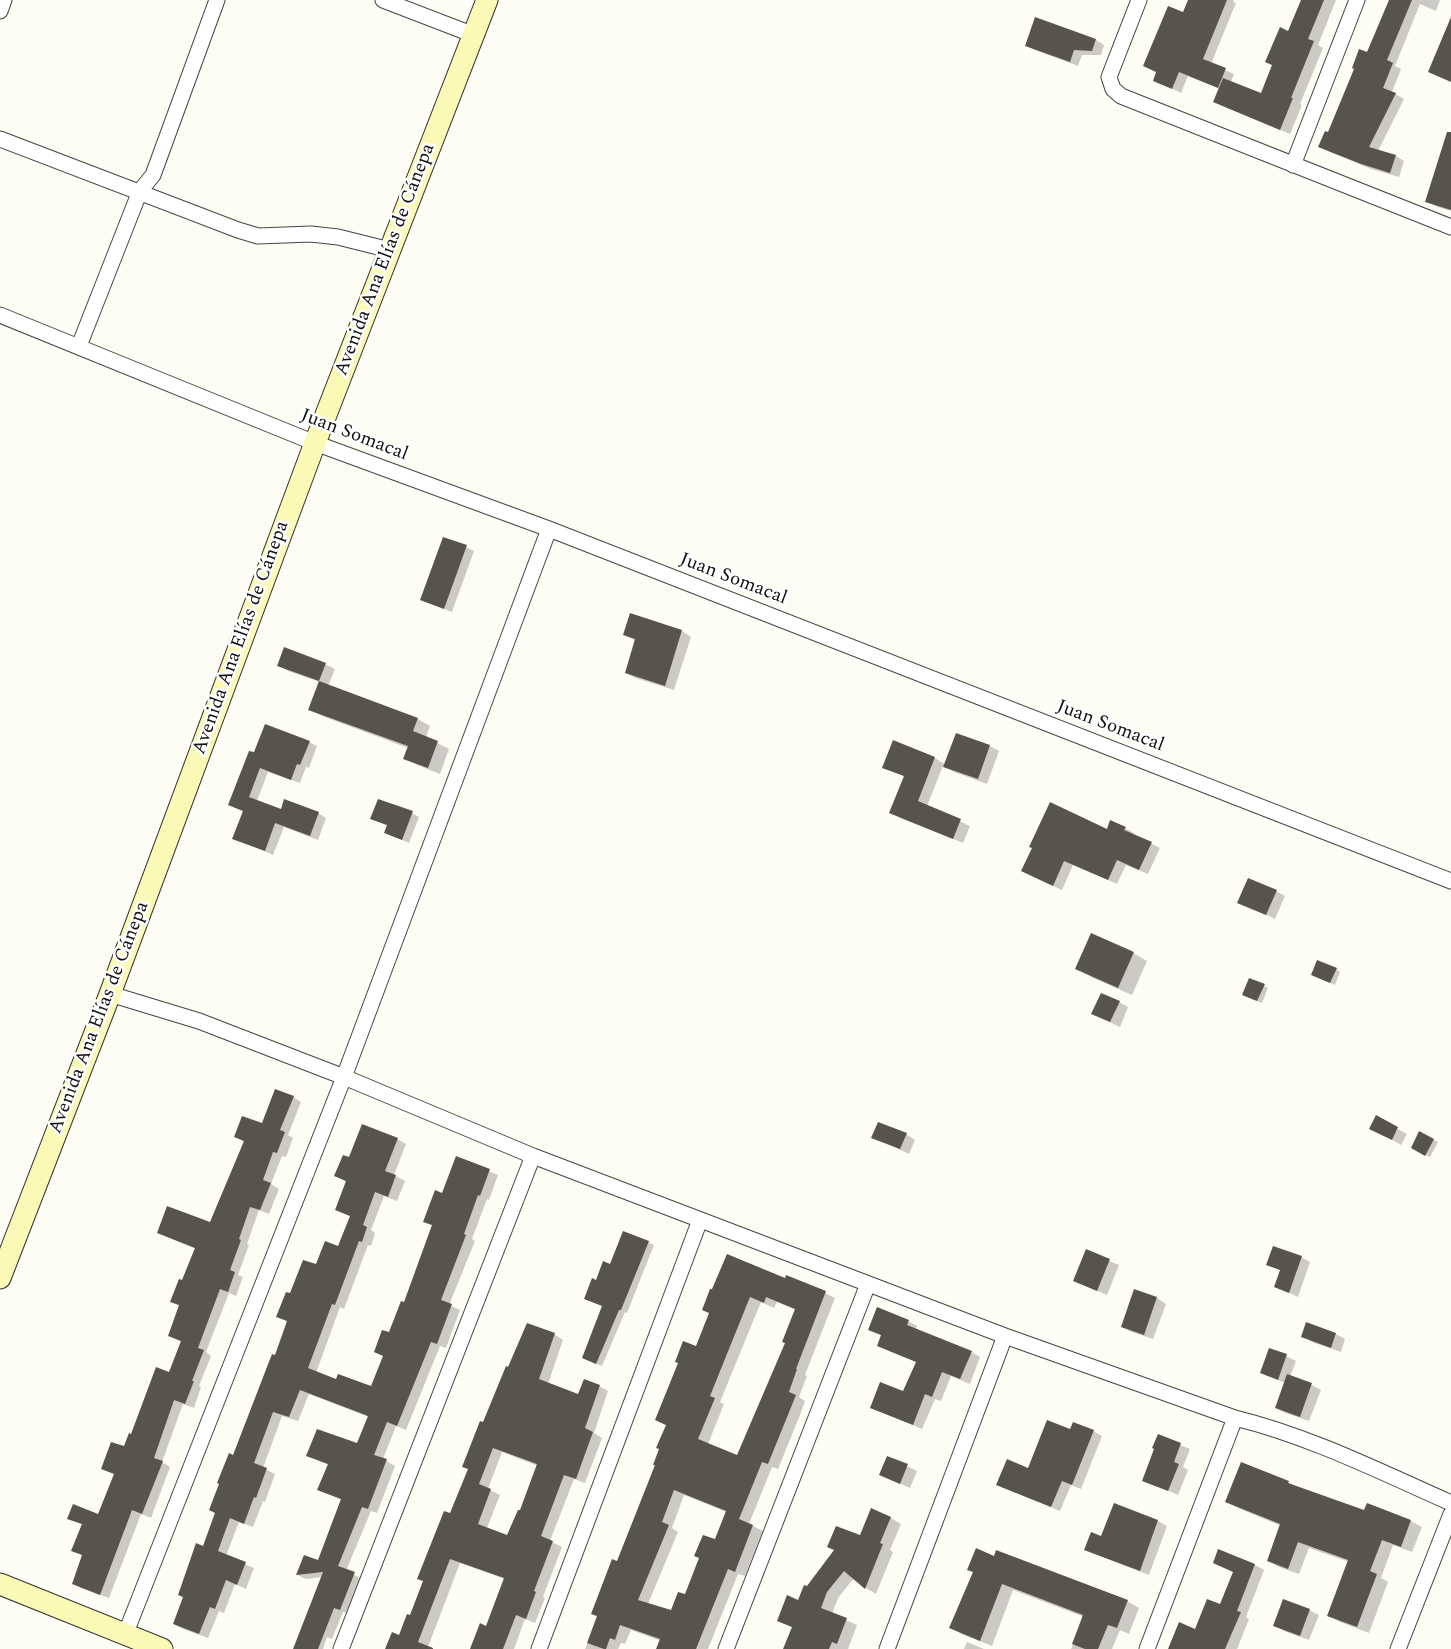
<!DOCTYPE html>
<meta charset="utf-8">
<style>
body{margin:0}
canvas{display:block;background:#fefdf5}
</style>
<canvas width="1451" height="1649"></canvas>
<script>
const g = document.querySelector('canvas').getContext('2d');
g.lineJoin = 'round';
function fillPath(path, color) {
  g.fillStyle = color;
  g.fill(path, 'evenodd');
}
function stroke(path, color, width, dash) {
  g.strokeStyle = color;
  g.lineWidth = width;
  g.lineCap = dash ? 'butt' : 'round';
  g.setLineDash(dash || []);
  g.stroke(path);
}
function drawText(font, color, halo, rows, align = 'center') {
  g.font = font + ' Spectral,serif';
  g.lineWidth = 5;
  g.setLineDash([]);
  g.textBaseline = 'middle';
  g.strokeStyle = halo;
  g.fillStyle = color;
  for (const [text, x, y, turn = 0] of rows) {
    g.save();
    g.translate(x, y);
    g.rotate((+turn || 0) * Math.PI / 180);
    g.textAlign = isNaN(turn) ? turn : align;
    if (halo) g.strokeText(text, 0, 0);
    g.fillText(text, 0, 0);
    g.restore();
  }
}
fillPath(new Path2D(`
 M1190,0H1234L1233,2L1236,3L1211,64L1234,74L1231,82L1262,95L1302,0H1336L1318,45L1323,48L1300,104L1302,105L1290,134L1225,107L1215,102L1220,89L1188,76L1181,93L1154,80L1157,72L1144,66L1184,14Z
 M1395,0H1440L1436,11L1420,4L1395,66L1401,69L1392,92L1404,99L1378,151L1396,156L1404,161L1399,177L1371,169L1328,151L1329,134Z
 M1036,19L1096,40L1104,45L1101,55H1082L1078,66L1035,50L1026,45Z
 M1451,135V211L1437,207L1427,201Z
 M466,547L474,551L452,612L422,600Z
 M631,615L682,631L691,637L674,690L635,678L626,673L636,641L625,635Z
 M325,664L335,669L328,686L418,719L430,726L426,737L449,749L440,774L417,765L404,758L408,748L322,716L310,709L320,682L288,671L279,665Z
 M956,734L990,746L999,751L987,784L954,772L943,766L927,806L970,826L963,843L900,818L891,812L905,777L884,767L894,742L935,758L946,765Z
 M309,742L317,746L309,768L306,767L300,783L268,772L257,801L282,810L318,813L326,818L318,840L284,827L273,855L234,838L244,812L230,805L254,754Z
 M412,813L419,817L409,843L386,833L388,826L372,819Z
 M1125,828L1134,833L1133,835L1160,848L1148,874L1126,865L1117,884L1073,865L1062,890L1031,876L1107,830Z
 M1276,891L1285,896L1275,919L1239,902Z
 M1133,953L1147,961L1132,995L1091,977L1077,968Z
 M1336,969L1340,972L1335,985L1317,977Z
 M1250,979L1268,988L1262,1003L1247,997Z
 M1119,1002L1128,1007L1120,1027L1093,1014Z
 M293,1097L301,1102L288,1135L293,1138L286,1157L282,1156L271,1184L279,1189L269,1214L259,1210L247,1244L249,1245L238,1275L243,1277L236,1296L229,1293L206,1352L211,1356L199,1386L201,1387L194,1408L183,1404L162,1462L170,1467L151,1518L141,1514L109,1598L81,1588L73,1583L83,1556L73,1550L83,1525L69,1518L99,1516L115,1474L103,1468L124,1448L170,1374L182,1342L169,1336L180,1306L172,1301L183,1281L196,1249L158,1233L211,1223L244,1142L236,1137L262,1125Z
 M1376,1117L1407,1134L1401,1145L1380,1133Z
 M1420,1133L1438,1142L1430,1157L1412,1148Z
 M906,1134L915,1140L909,1154L873,1137Z
 M397,1139L406,1144L394,1175L405,1181L397,1201L384,1196L371,1230L375,1233L371,1246L368,1245L344,1309L340,1307L316,1373L337,1380L372,1388L384,1357L390,1334L404,1304L433,1226L425,1221L443,1195L457,1158L498,1175L489,1200L487,1199L472,1239L475,1241L449,1305L460,1310L446,1348L440,1346L406,1430L396,1426L383,1459L395,1466L377,1513L371,1511L346,1571L363,1579L349,1614L343,1612L332,1639L327,1637L323,1649H295L322,1577L306,1579L297,1575L319,1562L342,1500L319,1490L329,1465L308,1456L358,1445L369,1417L309,1394L298,1421L282,1416L263,1468L275,1474L265,1502L263,1501L253,1527L239,1522L226,1556L254,1568L246,1589L235,1584L224,1613L219,1611L208,1638L183,1629L174,1624L184,1598L179,1595L203,1547L234,1457L288,1322L278,1316L291,1295L317,1266L339,1248L351,1217L336,1209L347,1182L336,1176L350,1159Z
 M648,1242L654,1245L627,1313L625,1312L602,1366L589,1361L584,1358L603,1306L611,1266Z
 M1086,1251L1119,1265L1107,1295L1084,1285Z
 M1301,1257L1310,1262L1298,1297L1275,1286L1281,1271L1267,1264Z
 M787,1277L825,1293L835,1298L805,1375L807,1376L799,1397L805,1401L800,1415L778,1469L772,1467L749,1524L763,1531L745,1576L738,1574L708,1649H658L661,1641L631,1630L625,1644L621,1643L618,1649H585L598,1617L592,1614L618,1563L656,1465L667,1426L656,1420L697,1347L710,1314L786,1279ZM761,1302L774,1308L777,1302L796,1310L786,1342L738,1456L708,1444L724,1404L720,1402ZM684,1495L727,1512L716,1541L685,1596L672,1612L648,1604L678,1532L672,1528Z
 M1135,1291L1157,1298L1166,1304L1153,1339L1132,1332L1122,1327Z
 M908,1321L917,1326L916,1330L971,1352L980,1357L970,1384L951,1376L941,1401L935,1399L922,1429L871,1407L904,1393L917,1362L878,1346L882,1336L870,1329Z
 M1307,1324L1336,1334L1345,1339L1341,1352L1312,1342L1303,1336Z
 M554,1334L563,1340L548,1384L579,1395L599,1386L608,1391L594,1433L602,1438L585,1483L574,1479L550,1541L562,1547L543,1597L545,1598L535,1623L525,1619L514,1649H471L487,1627L505,1579L460,1563L428,1647L433,1649H387L400,1636L411,1617L469,1469L484,1424L509,1368ZM502,1452L538,1466L520,1512L508,1536L487,1528L500,1495L488,1489Z
 M1270,1350L1286,1356L1296,1361L1290,1377L1312,1385L1321,1390L1309,1421L1285,1413L1276,1408L1285,1383L1262,1373Z
 M1071,1431H1093L1102,1436L1081,1489L1071,1485L1060,1511L998,1485L1028,1469Z
 M1158,1436L1190,1449L1183,1467L1188,1470L1178,1495L1143,1480L1155,1449Z
 M888,1457L917,1471L910,1488L881,1475Z
 M1288,1482L1299,1488L1365,1512L1411,1521L1422,1527L1412,1552L1393,1545L1381,1578L1388,1582L1369,1633L1340,1622L1329,1616L1349,1562L1309,1548L1299,1574L1279,1567L1268,1560L1281,1526L1238,1508L1227,1502Z
 M1114,1504L1158,1521L1167,1526L1149,1575L1095,1554L1086,1549L1102,1538Z
 M891,1518L901,1524L890,1550L893,1552L876,1594L866,1588L854,1578L838,1598L832,1614L857,1625L848,1649H790L793,1628L779,1621L799,1601L807,1588L861,1537Z
 M1219,1551L1255,1565L1264,1570L1246,1617L1249,1619L1237,1649H1170L1196,1630L1221,1606L1234,1572L1214,1563Z
 M995,1557L1127,1601L1139,1608L1129,1634L1120,1630L1112,1649H1071L1084,1617L1013,1590L992,1646L962,1634L951,1628Z
 M1309,1610L1319,1615L1309,1640L1284,1631L1275,1625Z
 M967,1642L984,1649H964Z`), '#0003');
fillPath(new Path2D(`
 M1188,0H1227L1203,59L1226,68L1218,88L1179,72L1172,89L1153,81L1156,72L1143,66L1168,6L1183,12Z
 M1301,0H1324L1308,39L1314,41L1291,98H1293L1280,130L1213,102L1223,78L1261,93L1272,65L1265,62L1280,27L1288,31Z
 M1389,0H1412L1387,60L1393,63L1383,88L1396,93L1369,147L1396,155L1390,173L1361,164L1318,147L1325,131L1328,132L1354,69L1352,68L1359,49L1367,52Z
 M1035,17L1096,39L1092,51L1074,50L1070,62L1025,46Z
 M1451,17V82L1428,72Z
 M1447,132H1451V210L1425,202Z
 M443,537L467,545L444,609L420,600Z
 M630,613L682,630L665,686L625,673L635,639L623,635Z
 M284,647L326,663L319,681L277,666Z
 M319,681L418,718L413,731L438,741L428,768L403,759L408,746L308,710Z
 M265,724L310,741L300,765L297,764L291,780L260,768L249,797L281,809L284,799L319,812L310,836L275,823L265,851L232,839L243,811L228,805L249,751L254,752Z
 M956,733L990,745L978,779L943,767Z
 M893,740L935,757L918,801L961,819L953,839L889,813L904,776L882,768Z
 M378,799L413,811L402,840L384,833L387,825L370,819Z
 M1050,802L1107,829L1110,820L1126,827L1124,830L1152,842L1139,870L1117,860L1108,880L1064,861L1053,886L1021,871L1032,848L1029,847Z
 M1248,878L1277,890L1266,915L1237,903Z
 M1091,933L1134,952L1118,988L1075,969Z
 M1317,960L1337,968L1330,983L1311,975Z
 M1249,978L1265,984L1257,1001L1242,995Z
 M1101,993L1120,1001L1110,1022L1091,1014Z
 M275,1089L294,1096L280,1130L285,1132L277,1153L273,1152L263,1180L271,1183L260,1210L250,1207L239,1239L241,1240L230,1270L235,1272L228,1292L220,1289L198,1348L204,1350L192,1381H194L185,1404L174,1400L154,1458L163,1461L142,1514L132,1510L100,1595L72,1584L82,1555L71,1551L82,1524L67,1519L73,1504L98,1514L114,1474L101,1469L111,1442L124,1446L129,1433L131,1434L156,1367L169,1372L181,1341L168,1336L179,1305L170,1302L179,1279L182,1280L195,1248L157,1233L167,1206L210,1222L244,1141L234,1137L242,1116L262,1123Z
 M1376,1115L1398,1127L1392,1140L1369,1129Z
 M878,1122L907,1133L900,1149L871,1138Z
 M362,1124L398,1138L385,1171L396,1175L388,1197L375,1192L363,1225L367,1227L362,1242L359,1241L335,1305L332,1304L308,1368L336,1379L338,1374L371,1386L383,1356L374,1352L382,1330L389,1332L401,1301L404,1302L432,1225L423,1222L435,1190L442,1193L456,1156L490,1169L480,1196L478,1195L464,1234L466,1235L441,1300L452,1304L437,1344L431,1342L397,1426L387,1422L374,1455L387,1459L368,1509L362,1507L338,1566L355,1572L340,1610L334,1608L318,1649H293L323,1572L296,1575L304,1555L318,1560L341,1499L317,1490L328,1464L306,1456L317,1429L357,1443L368,1416L300,1390L289,1417L273,1412L254,1463L267,1468L256,1498L254,1497L244,1524L230,1518L218,1551L246,1562L237,1585L226,1580L215,1609L210,1607L199,1634L173,1624L183,1597L178,1595L196,1543L203,1546L215,1513L209,1510L219,1484L217,1483L229,1453L233,1455L272,1354L275,1355L287,1321L276,1317L286,1292L290,1293L303,1260L316,1264L325,1241L338,1246L350,1216L335,1210L346,1181L334,1176L343,1155L349,1157Z
 M1419,1131L1434,1139L1425,1156L1411,1148Z
 M623,1231L649,1241L621,1310H619L596,1364L582,1358L602,1306L584,1299L592,1278L596,1280L603,1261L610,1264Z
 M1273,1246L1302,1256L1289,1293L1274,1287L1280,1270L1266,1265Z
 M1086,1249L1110,1259L1097,1291L1073,1281Z
 M727,1254L785,1278L786,1275L826,1291L796,1369H797L789,1392L796,1395L768,1464L762,1462L739,1519L753,1525L735,1572L728,1569L696,1649H656L660,1639L620,1625L615,1640L610,1638L606,1649H604L587,1643L597,1616L591,1614L612,1559L617,1561L655,1465H653L659,1449L656,1448L666,1425L655,1420L678,1363L675,1362L683,1341L696,1346L709,1313L702,1310L710,1289H712ZM750,1297L764,1303L766,1297L795,1309L782,1342L785,1343L737,1455L698,1439L715,1398L710,1396ZM674,1490L726,1511L715,1539L703,1535L694,1556L699,1558L685,1594L678,1592L671,1610L638,1600L669,1525L662,1522Z
 M1134,1289L1157,1297L1144,1335L1121,1327Z
 M877,1307L909,1320L907,1325L972,1351L960,1379L942,1372L932,1397L925,1394L913,1425L870,1408L880,1382L903,1391L916,1362L877,1346L881,1335L868,1330Z
 M1306,1322L1336,1333L1331,1348L1301,1337Z
 M527,1323L555,1333L539,1379L578,1394L584,1379L600,1385L585,1428L593,1432L576,1479L564,1475L541,1536L553,1541L534,1591L536,1592L526,1619L516,1615L503,1649H470L480,1623L486,1626L504,1578L450,1559L418,1642L433,1648V1649H385L392,1632L399,1635L407,1614L410,1615L423,1581L417,1579L444,1511L450,1513L468,1469L462,1467L480,1421L483,1422L506,1366L508,1367ZM493,1448L537,1464L520,1510H518L507,1535L478,1524L491,1489L479,1484Z
 M1269,1348L1287,1354L1278,1380L1260,1373Z
 M1287,1374L1312,1383L1300,1417L1275,1408Z
 M1047,1420L1070,1429L1073,1422L1094,1430L1072,1485L1062,1481L1051,1507L996,1485L1007,1459L1028,1468Z
 M1158,1434L1181,1443L1174,1462L1179,1464L1168,1491L1142,1481L1154,1449L1152,1448Z
 M887,1456L908,1464L900,1484L879,1475Z
 M1241,1462L1289,1481L1288,1483L1364,1510L1367,1503L1411,1520L1401,1547L1382,1540L1370,1571L1377,1574L1357,1627L1327,1616L1348,1560L1298,1542L1288,1569L1267,1561L1280,1524L1225,1502Z
 M1114,1503L1158,1520L1140,1571L1084,1550L1091,1532L1101,1536Z
 M871,1508L891,1517L880,1543L883,1544L865,1589L844,1571L827,1592L821,1608L847,1618L837,1644L832,1642L829,1649H783L792,1627L777,1621L787,1595L798,1600L804,1585L807,1586L834,1550L827,1547L836,1526L860,1535Z
 M976,1548L994,1556L996,1550L1128,1600L1117,1628L1108,1625L1098,1649H1085L1072,1644L1083,1615L1002,1584L980,1641L949,1628L973,1572L967,1570Z
 M1218,1549L1255,1564L1237,1611L1241,1612L1225,1649H1168L1179,1622L1195,1629L1207,1599L1220,1604L1233,1572L1213,1563Z
 M1283,1599L1310,1609L1300,1636L1273,1626Z`), '#59534e');
const street = new Path2D(`
 M383,0L474,35
 M1139,0L1109,77L1113,89L1121,96L1451,227
 M0,11L4,0
 M0,139L238,230L258,236L311,234L338,237L390,250
 M1293,165L1357,0
 M0,315L315,443L549,529L1451,881
 M79,346L140,191L153,175L217,0
 M110,994L199,1021L344,1077L533,1156L1005,1336L1235,1418C1309,1436 1381,1472 1451,1503
 M125,1635L344,1077L549,529
 M341,1649L533,1156
 M539,1649L700,1220
 M726,1649L868,1284
 M887,1649L1005,1336
 M1147,1649L1235,1418
 M1398,1649L1451,1514`);
const secondary = new Path2D(`
 M0,1278L110,994L315,443L487,0
 M0,1584L162,1649`);
stroke(street, '#444', 17);
stroke(secondary, '#333', 23);
stroke(street, '#fff', 15);
stroke(secondary, '#faf9b5', 21);
drawText('19px', '#111', '#fff', [
 ["Avenida Ana Elías de Cánepa",386,260,-69],
 ["Juan Somacal",354,436,21],
 ["Juan Somacal",733,580,21],
 ["Avenida Ana Elías de Cánepa",242,638,-70],
 ["Juan Somacal",1110,727,21],
 ["Avenida Ana Elías de Cánepa",100,1018,-69]
]);
</script>
